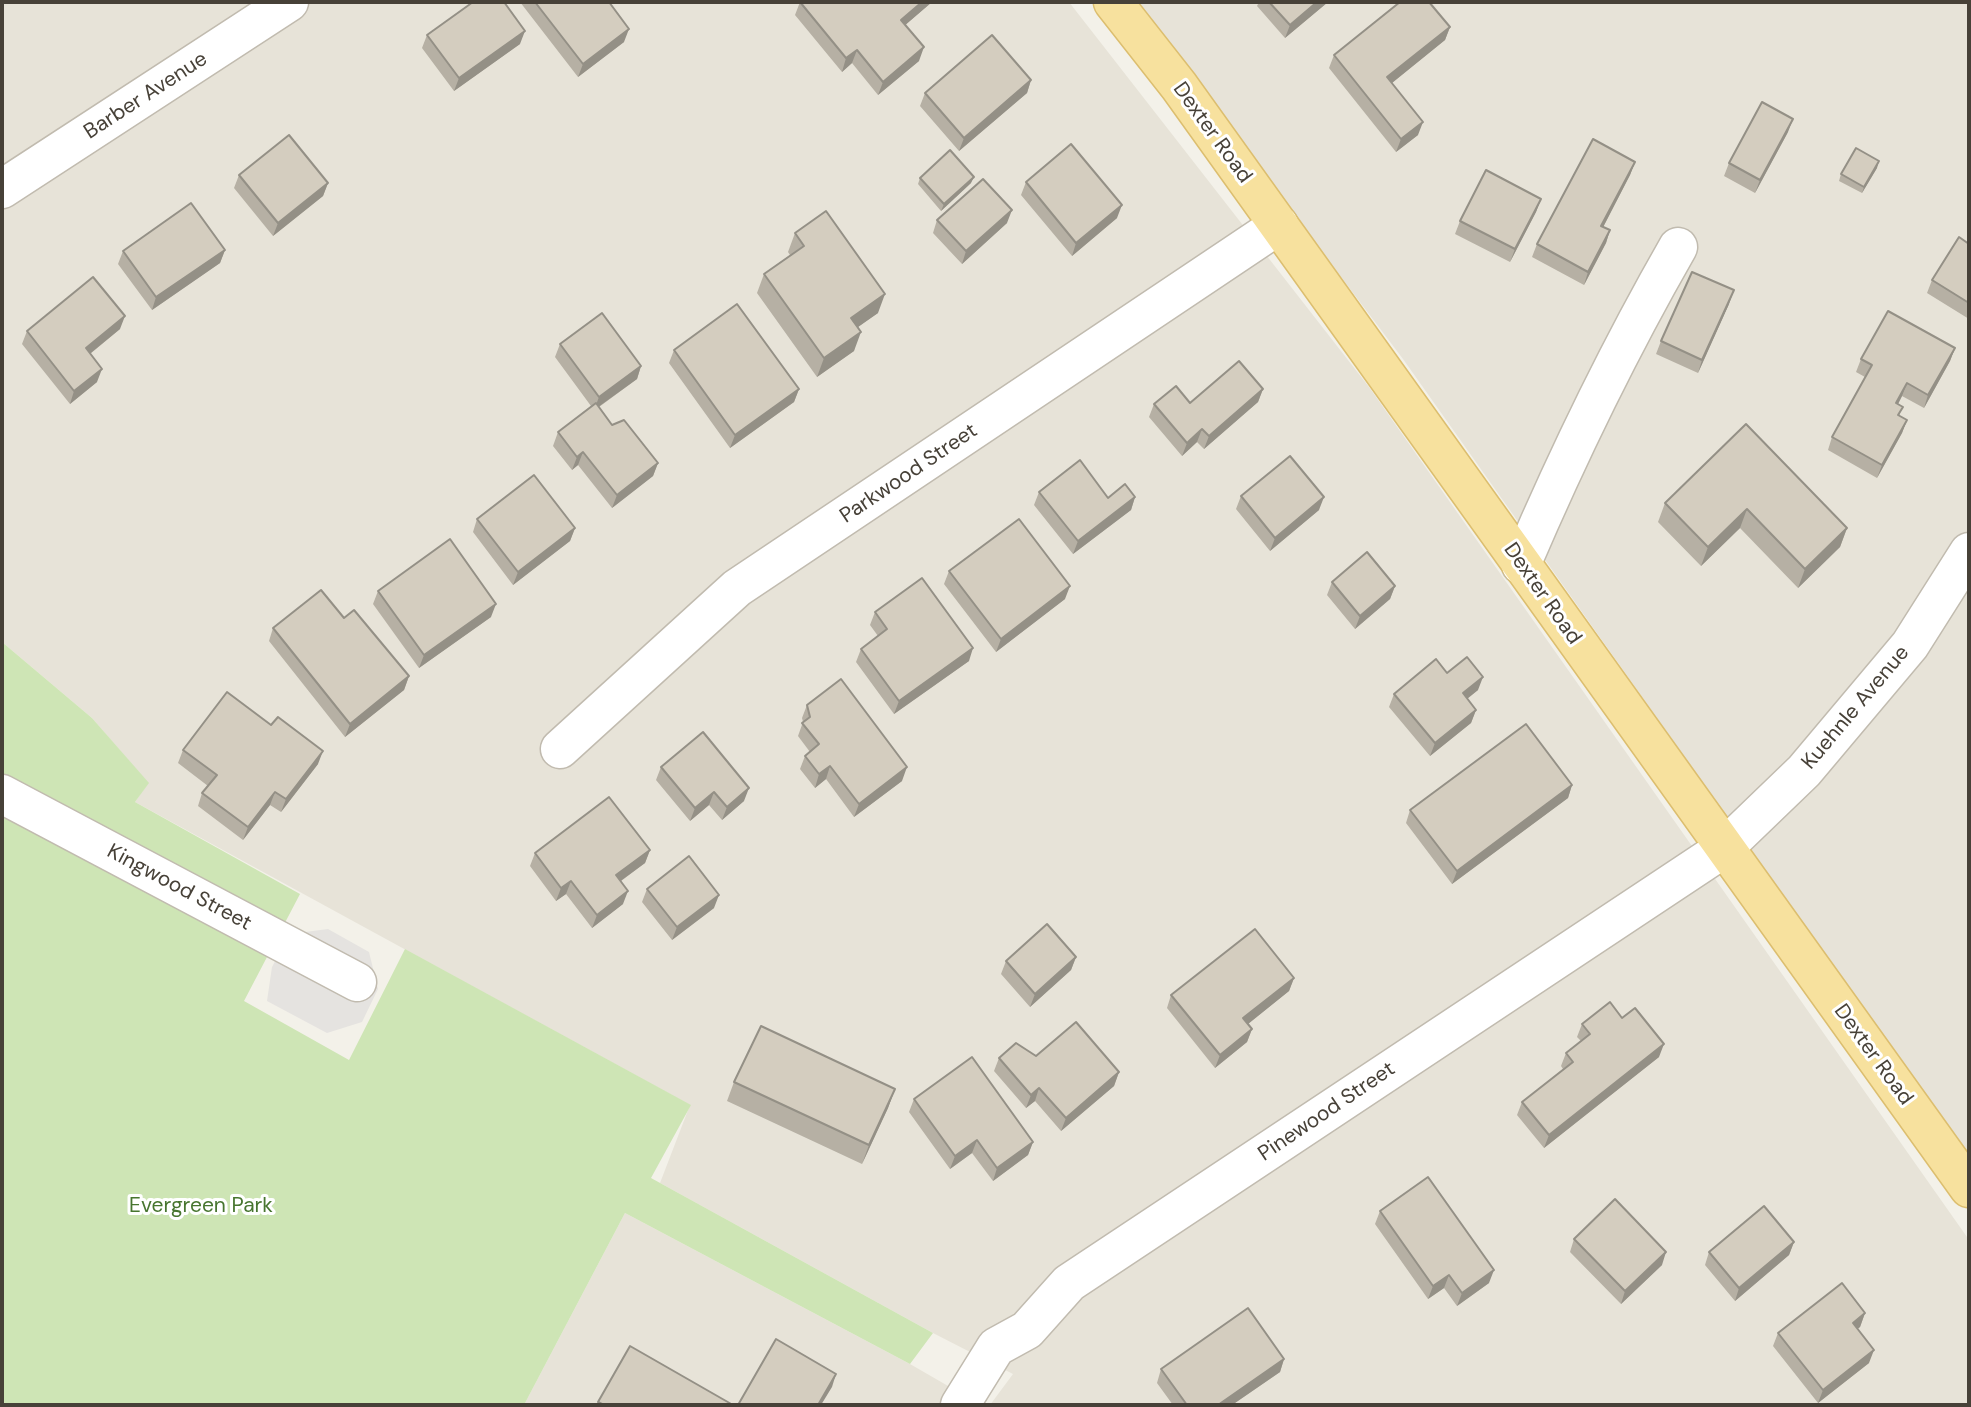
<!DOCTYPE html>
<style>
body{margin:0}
#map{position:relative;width:1971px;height:1407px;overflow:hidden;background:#f3f1e9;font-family:"DM Sans",sans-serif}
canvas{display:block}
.frame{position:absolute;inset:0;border:4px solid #474138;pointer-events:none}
</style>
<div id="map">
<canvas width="1971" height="1407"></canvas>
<div class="frame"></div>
</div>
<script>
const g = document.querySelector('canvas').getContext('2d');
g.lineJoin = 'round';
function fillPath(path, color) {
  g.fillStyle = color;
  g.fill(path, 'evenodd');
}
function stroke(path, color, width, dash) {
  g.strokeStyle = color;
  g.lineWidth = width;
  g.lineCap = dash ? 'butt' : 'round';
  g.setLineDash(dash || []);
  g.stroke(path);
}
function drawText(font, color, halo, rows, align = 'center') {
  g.font = font + ' "DM Sans",sans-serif';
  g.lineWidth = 6;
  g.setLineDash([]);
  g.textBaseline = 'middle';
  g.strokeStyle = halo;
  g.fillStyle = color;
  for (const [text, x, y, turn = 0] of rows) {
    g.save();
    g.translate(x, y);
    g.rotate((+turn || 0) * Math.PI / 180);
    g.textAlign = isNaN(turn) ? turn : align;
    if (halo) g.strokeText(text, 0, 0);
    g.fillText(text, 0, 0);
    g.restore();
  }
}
fillPath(new Path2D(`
 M2,2H1069L1369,387L1967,1237L1969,1405H990L1013,1374L933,1333L660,1183L690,1105L135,802L148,783L92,718L2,642Z
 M1133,2H1969V1159L1403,359Z
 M625,1213L910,1364L981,1405H524Z`), '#e7e3d8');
fillPath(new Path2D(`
 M2,642L92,718L149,783L135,802L300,894L244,1001L349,1060L405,949L691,1105L651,1178L933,1333L910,1364L625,1213L524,1405H2Z`), '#cee5b5');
fillPath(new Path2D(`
 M328,929L369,952L378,989L362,1022L327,1033L267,1001L272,967L290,934Z`), '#e5e3e0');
const minor = new Path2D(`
 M2,189L289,2
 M1521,565C1568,455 1619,350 1678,247
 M560,749L737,588L1279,225
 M2,794L357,982
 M960,1405L996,1347L1027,1330L1069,1283L1723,849L1804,771L1910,645L1969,552`);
const major = new Path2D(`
 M1113,2L1179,86L1969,1188`);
stroke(minor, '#c1bbaf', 41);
stroke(major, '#dcbe6f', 41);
stroke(minor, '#fff', 38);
stroke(major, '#f7e19e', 38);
fillPath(new Path2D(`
 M520,2H609L624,42L578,77Z
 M800,2H932L905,25L919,61L878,95L852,63L842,72L795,15Z
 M1259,2H1328L1285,38L1257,6Z
 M1450,27L1445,40L1392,83L1418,135L1396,152L1329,68L1334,55Z
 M427,35L520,44L454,91L422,48Z
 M1031,80L1027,93L959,151L920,106L925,93Z
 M1788,132L1755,193L1724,176L1729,163Z
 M1635,162L1630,175L1603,227L1610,230L1606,243L1584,285L1532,257L1537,244Z
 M1877,168L1862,193L1839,181L1841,174Z
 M239,175L328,183L323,196L273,236L234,188Z
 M920,178L971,183L941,211L918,184Z
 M1026,182L1117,218L1072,256L1021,195Z
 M1541,199L1536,212L1510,262L1455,234L1460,221Z
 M937,220L1007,223L962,264L933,233Z
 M795,233L878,313L857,327L854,351L817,377L757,293L764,274L790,255L788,252Z
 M1969,244V319L1927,293L1932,280Z
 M225,250L220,263L152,310L118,264L123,251Z
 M1729,304L1698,373L1656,354L1661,341Z
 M120,329L90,354L97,382L70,404L22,344L27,331Z
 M560,344L641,366L637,379L599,407L612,425L658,463L653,476L612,508L578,465L572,470L553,446L558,432L591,406L555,357Z
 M1955,348L1950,361L1924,408L1902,396L1898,404L1900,416L1907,420L1902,433L1877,478L1828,450L1832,437L1865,377L1856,372L1861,359Z
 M674,350L799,389L794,402L730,448L669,363Z
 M1263,389L1258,402L1204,449L1197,442L1182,456L1149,417L1154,404L1190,403Z
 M1746,424L1847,528L1840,547L1798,588L1740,528L1701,566L1658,522L1665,503Z
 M1039,492L1108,498L1135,497L1131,510L1073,554L1034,505Z
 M1241,496L1319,510L1270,551L1236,509Z
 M477,519L575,528L570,541L513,585L473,532Z
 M949,571L1065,599L996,652L944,584Z
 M1332,582L1395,586L1390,599L1355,629L1327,595Z
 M378,591L491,617L419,668L373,604Z
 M875,612L969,661L894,714L856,662L861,649L878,636L870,625Z
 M344,618L409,676L404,690L345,737L269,641L273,628Z
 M1447,673L1478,690L1467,699L1476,710L1471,723L1430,756L1389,707L1394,694Z
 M807,705L902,781L854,817L826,779L815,788L800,769L805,756L810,752L798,736L803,722L802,718Z
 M183,750L318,764L281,812L270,805L243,840L198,806L202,793L208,786L178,763Z
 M661,767L744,801L722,820L709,805L690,821L656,780Z
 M1572,785L1568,798L1452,884L1406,823L1410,810Z
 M650,850L645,863L621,881L623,904L592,928L566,894L556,901L530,866L535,853Z
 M647,889L714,908L672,940L642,902Z
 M1076,957L1071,970L1030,1007L1001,974L1006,961Z
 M1294,978L1289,991L1248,1024L1252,1029L1247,1042L1215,1068L1167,1008L1171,995Z
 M1622,1018L1659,1057L1544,1148L1517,1115L1522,1102L1563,1069L1561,1066L1566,1053L1581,1041L1577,1037L1582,1024Z
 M1036,1056L1119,1072L1114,1086L1061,1131L1035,1101L1026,1108L994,1071L999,1058Z
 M734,1082L895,1089L888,1108L862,1164L727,1101Z
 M914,1099L1033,1142L1028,1155L993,1181L972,1153L950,1169L909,1112Z
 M1380,1211L1489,1283L1457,1306L1444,1288L1428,1299L1375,1224Z
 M1574,1239L1662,1265L1621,1304L1570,1252Z
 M1794,1242L1789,1255L1735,1301L1705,1265L1709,1252Z
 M1865,1313L1860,1327L1857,1329L1869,1363L1818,1403L1773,1346L1778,1333Z
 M1284,1359L1280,1372L1232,1405H1173L1157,1383L1161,1369Z`), '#b6b0a4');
fillPath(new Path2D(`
 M922,2H932L896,33L901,20Z
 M1317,2H1328L1285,38L1290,25Z
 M1450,27L1445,40L1382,91L1387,77Z
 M629,29L624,42L578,77L583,64Z
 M525,31L520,44L454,91L459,78Z
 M924,47L919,61L878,95L883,82Z
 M857,50L852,63L842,72L846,58Z
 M1031,80L1027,93L959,151L964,138Z
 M1793,119L1788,132L1755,193L1760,180Z
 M1423,122L1418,135L1396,152L1401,139Z
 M1879,161L1877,168L1862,193L1864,187Z
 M1635,162L1630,175L1597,239L1601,226Z
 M974,177L971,183L941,211L944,204Z
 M328,183L323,196L273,236L278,223Z
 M1541,199L1536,212L1510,262L1515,249Z
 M1122,205L1117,218L1072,256L1076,243Z
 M1012,210L1007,223L962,264L966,251Z
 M1610,230L1606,243L1584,285L1588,272Z
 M225,250L220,263L152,310L156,297Z
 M1734,290L1729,304L1698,373L1702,360Z
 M885,294L878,313L844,337L851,318Z
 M125,316L120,329L81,361L86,348Z
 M861,332L854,351L817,377L824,358Z
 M1955,348L1950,361L1924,408L1928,395Z
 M641,366L637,379L594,410L599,397Z
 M102,369L97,382L70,404L74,391Z
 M1907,383L1902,396L1892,416L1896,403Z
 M799,389L794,402L730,448L735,435Z
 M1263,389L1258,402L1204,449L1209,436Z
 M1907,420L1902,433L1877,478L1882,465Z
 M1202,429L1197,442L1182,456L1187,443Z
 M583,452L578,465L572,470L577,457Z
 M658,463L653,476L612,508L617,495Z
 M1135,497L1131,510L1073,554L1078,541Z
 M1324,497L1319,510L1270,551L1275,538Z
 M1747,509L1740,528L1701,566L1708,547Z
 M575,528L570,541L513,585L518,572Z
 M1847,528L1840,547L1798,588L1805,569Z
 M1070,586L1065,599L996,652L1001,639Z
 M1395,586L1390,599L1355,629L1360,616Z
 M496,604L491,617L419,668L424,655Z
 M973,648L969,661L894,714L899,701Z
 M409,676L404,690L345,737L350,724Z
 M1483,677L1478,690L1458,706L1463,693Z
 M1476,710L1471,723L1430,756L1435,743Z
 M323,751L318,764L281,812L286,799Z
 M830,766L826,779L815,788L819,774Z
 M907,767L902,781L854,817L859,804Z
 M1572,785L1568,798L1452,884L1457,871Z
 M749,788L744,801L722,820L727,807Z
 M275,792L270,805L243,840L248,827Z
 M714,792L709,805L690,821L695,808Z
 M650,850L645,863L611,888L616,875Z
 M571,881L566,894L556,901L561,888Z
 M628,891L623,904L592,928L597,915Z
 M719,895L714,908L672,940L677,927Z
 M1076,957L1071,970L1030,1007L1035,994Z
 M1294,978L1289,991L1238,1032L1243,1018Z
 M1252,1029L1247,1042L1215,1068L1220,1055Z
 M1664,1044L1659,1057L1544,1148L1549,1135Z
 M1119,1072L1114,1086L1061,1131L1066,1118Z
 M1039,1088L1035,1101L1026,1108L1031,1095Z
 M895,1089L888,1108L862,1164L869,1145Z
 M977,1140L972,1153L950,1169L955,1156Z
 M1033,1142L1028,1155L993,1181L997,1168Z
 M1794,1242L1789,1255L1735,1301L1739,1288Z
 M1666,1252L1662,1265L1621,1304L1625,1291Z
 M1494,1270L1489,1283L1457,1306L1462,1293Z
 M1449,1275L1444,1288L1428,1299L1433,1286Z
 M1865,1313L1860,1327L1848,1336L1853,1323Z
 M1874,1350L1869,1363L1818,1403L1823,1390Z
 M1284,1359L1280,1372L1232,1405H1218Z
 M836,1374L832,1387L821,1405H818Z`), '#949086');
const building = new Path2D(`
 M473,2H504L525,31L459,78L427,35Z
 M535,2H609L629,29L583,64Z
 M800,2H922L901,20L924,47L883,82L857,50L846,58Z
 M1269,2H1317L1290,25Z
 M1400,2H1429L1450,27L1387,77L1423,122L1401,139L1334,55Z
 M992,35L1031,80L964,138L925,93Z
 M1762,102L1793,119L1760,180L1729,163Z
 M289,135L328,183L278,223L239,175Z
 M1593,139L1635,162L1601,226L1610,230L1588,272L1537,244Z
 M1071,144L1122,205L1076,243L1026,182Z
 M1856,148L1879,161L1864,187L1841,174Z
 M950,150L974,177L944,204L920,178Z
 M1486,170L1541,199L1515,249L1460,221Z
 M983,179L1012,210L966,251L937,220Z
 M191,203L225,250L156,297L123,251Z
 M826,211L885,294L851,318L861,332L824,358L764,274L804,246L795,233Z
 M1959,237L1969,244V303L1932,280Z
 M1692,272L1734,290L1702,360L1661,341Z
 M93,277L125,316L86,348L102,369L74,391L27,331Z
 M737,304L799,389L735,435L674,350Z
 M1888,311L1955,348L1928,395L1907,383L1896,403L1903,407L1898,415L1907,420L1882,465L1832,437L1872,365L1861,359Z
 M602,313L641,366L599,397L560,344Z
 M1239,361L1263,389L1209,436L1202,429L1187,443L1154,404L1176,386L1190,403Z
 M596,403L612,425L624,420L658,463L617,495L583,452L577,457L558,432Z
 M1746,424L1847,528L1805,569L1747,509L1708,547L1665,503Z
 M1290,456L1324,497L1275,538L1241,496Z
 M1080,460L1108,498L1125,484L1135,497L1078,541L1039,492Z
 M534,475L575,528L518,572L477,519Z
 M1019,519L1070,586L1001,639L949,571Z
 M450,539L496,604L424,655L378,591Z
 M1367,552L1395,586L1360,616L1332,582Z
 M922,578L973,648L899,701L861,649L887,629L875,612Z
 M321,590L344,618L354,610L409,676L350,724L273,628Z
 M1467,657L1483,677L1463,693L1476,710L1435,743L1394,694L1436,659L1447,673Z
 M841,679L907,767L859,804L830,766L819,774L805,756L819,744L802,723L810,717L807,705Z
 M227,692L271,725L278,717L323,751L286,799L275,792L248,827L202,793L217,775L183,750Z
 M1526,724L1572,785L1457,871L1410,810Z
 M703,732L749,788L727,807L714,792L695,808L661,767Z
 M609,797L650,850L616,875L628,891L597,915L571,881L561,888L535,853Z
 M689,856L719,895L677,927L647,889Z
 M1047,924L1076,957L1035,994L1006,961Z
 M1255,929L1294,978L1243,1018L1252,1029L1220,1055L1171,995Z
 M1610,1002L1622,1018L1635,1008L1664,1044L1549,1135L1522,1102L1573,1062L1566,1053L1590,1034L1582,1024Z
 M1076,1022L1119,1072L1066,1118L1039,1088L1031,1095L999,1058L1016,1043L1036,1056Z
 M761,1026L895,1089L869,1145L734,1082Z
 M972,1057L1033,1142L997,1168L977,1140L955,1156L914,1099Z
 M1428,1177L1494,1270L1462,1293L1449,1275L1433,1286L1380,1211Z
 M1615,1199L1666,1252L1625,1291L1574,1239Z
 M1764,1206L1794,1242L1739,1288L1709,1252Z
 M1842,1283L1865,1313L1853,1323L1874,1350L1823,1390L1778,1333Z
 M1248,1308L1284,1359L1218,1405H1187L1161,1369Z
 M776,1339L836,1374L818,1405H738Z
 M630,1346L733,1405H604L598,1402Z`);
fillPath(building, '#d4cdbf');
stroke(building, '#949086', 2);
drawText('21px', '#474138', '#fff', [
 ["Barber Avenue",146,96,-33],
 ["Dexter Road",1212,133,54],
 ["Parkwood Street",909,474,-34],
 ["Dexter Road",1542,594,55],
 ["Kuehnle Avenue",1856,708,-50],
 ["Kingwood Street",179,888,28],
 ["Dexter Road",1873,1055,54],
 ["Pinewood Street",1327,1112,-34]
]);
drawText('21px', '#47752f', '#fff', [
 ["Evergreen Park",201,1206]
]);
</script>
